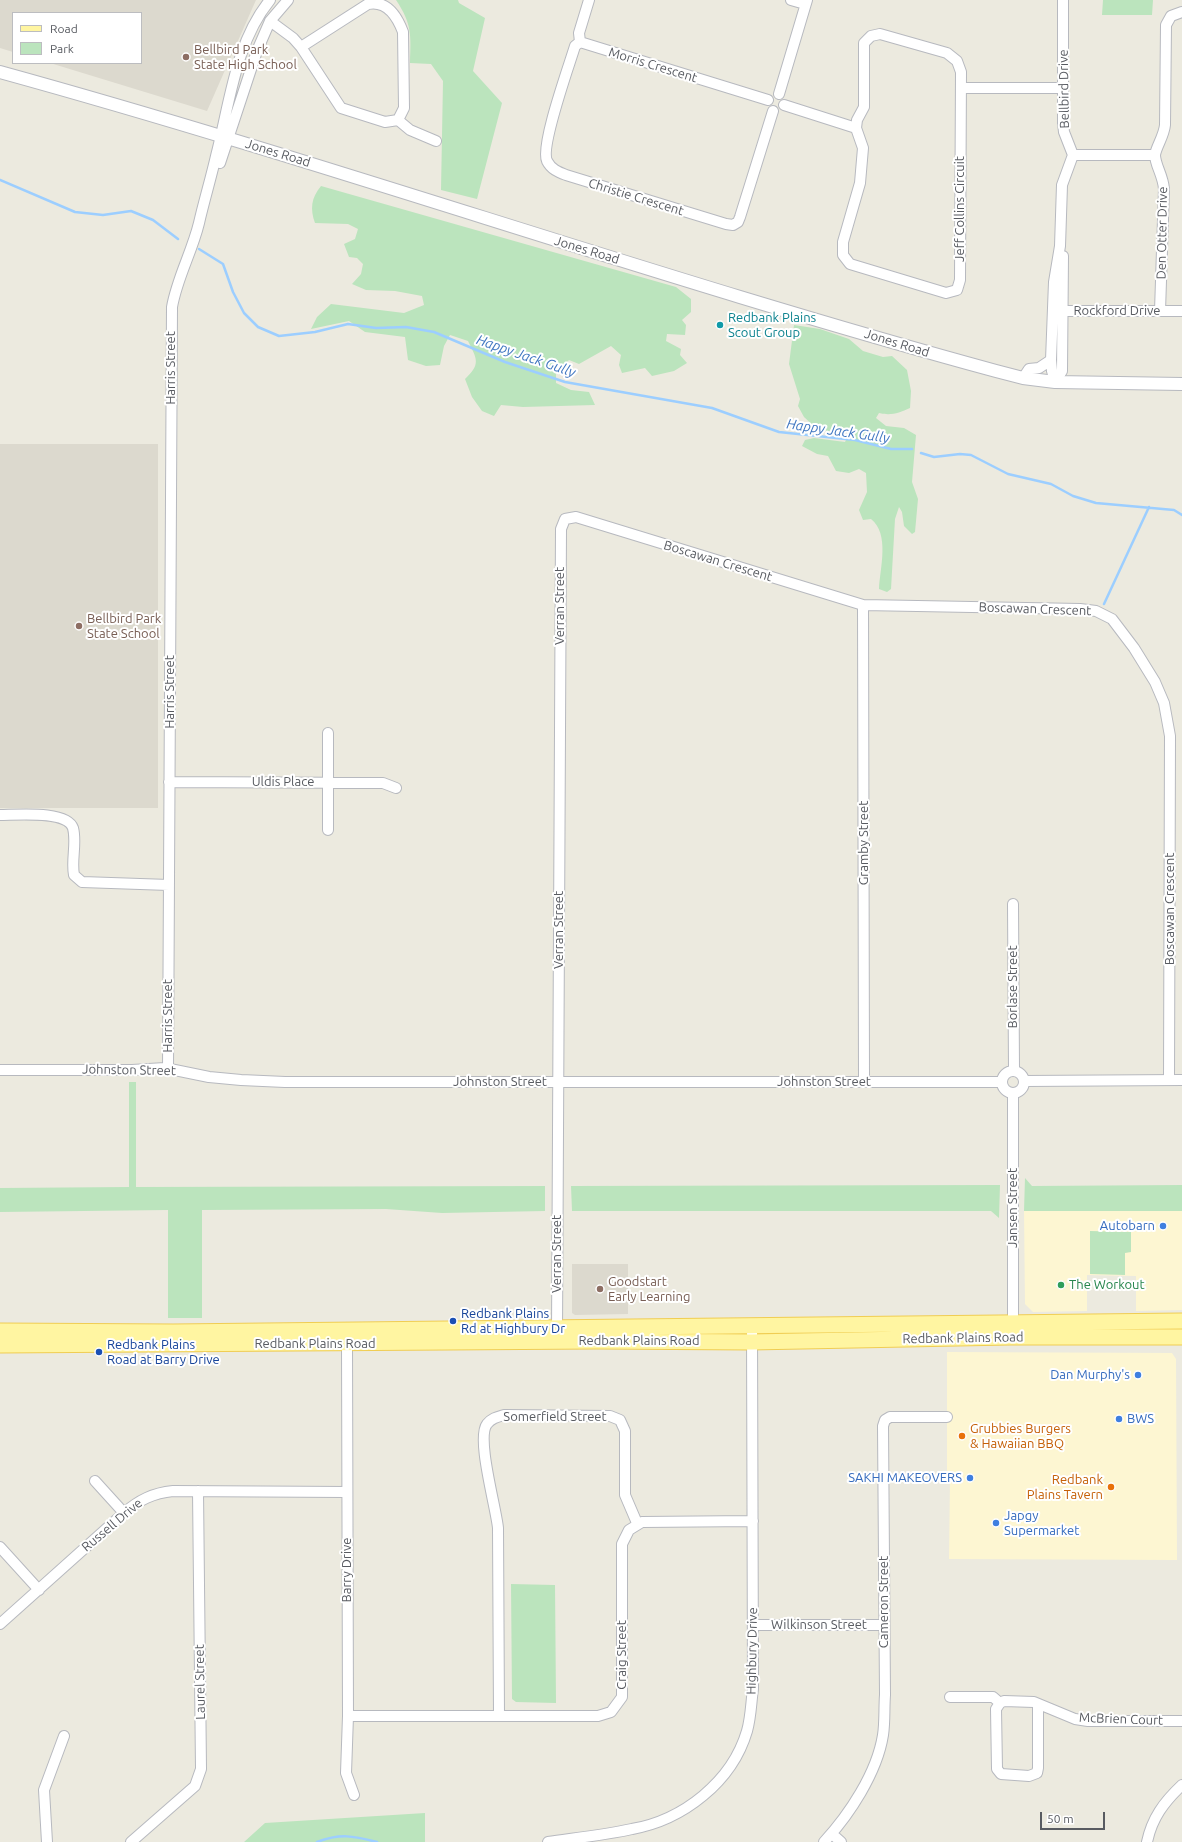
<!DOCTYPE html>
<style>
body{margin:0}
#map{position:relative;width:1182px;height:1842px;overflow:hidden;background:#eceadf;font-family:Ubuntu,sans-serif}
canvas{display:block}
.legend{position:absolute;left:12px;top:12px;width:130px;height:52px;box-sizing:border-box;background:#fff;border:1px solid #bcbdc0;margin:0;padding:5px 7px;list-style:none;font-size:12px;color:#585b61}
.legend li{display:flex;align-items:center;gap:8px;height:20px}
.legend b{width:20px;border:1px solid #bcbdc0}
.scale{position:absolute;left:1040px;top:1812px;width:65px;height:18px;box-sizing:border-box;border:2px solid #585b61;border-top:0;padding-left:5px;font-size:12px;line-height:14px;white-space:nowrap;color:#585b61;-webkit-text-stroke:3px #fff;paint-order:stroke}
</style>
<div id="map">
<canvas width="1182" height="1842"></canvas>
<ul class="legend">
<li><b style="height:5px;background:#fff5a1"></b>Road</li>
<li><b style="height:11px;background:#bbe4bd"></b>Park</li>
</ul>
<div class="scale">50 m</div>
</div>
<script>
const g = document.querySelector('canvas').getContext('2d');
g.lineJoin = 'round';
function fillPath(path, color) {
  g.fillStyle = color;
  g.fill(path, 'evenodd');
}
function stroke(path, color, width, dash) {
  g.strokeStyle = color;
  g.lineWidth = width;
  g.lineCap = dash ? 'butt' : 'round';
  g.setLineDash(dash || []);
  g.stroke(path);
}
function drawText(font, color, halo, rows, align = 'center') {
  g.font = font + ' Ubuntu,sans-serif';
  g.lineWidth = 4;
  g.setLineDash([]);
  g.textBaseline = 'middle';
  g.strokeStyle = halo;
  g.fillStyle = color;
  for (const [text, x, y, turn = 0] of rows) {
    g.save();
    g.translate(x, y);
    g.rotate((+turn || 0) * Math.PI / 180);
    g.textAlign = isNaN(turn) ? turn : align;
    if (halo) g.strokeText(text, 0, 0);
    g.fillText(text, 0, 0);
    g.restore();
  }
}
fillPath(new Path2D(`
 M1024,1211H1182V1310L1136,1311V1276L1087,1275V1311L1033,1312L1025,1304Z
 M947,1352L1172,1353L1176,1359L1177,1560L949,1559L950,1481L947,1480Z`), '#fdf6d2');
fillPath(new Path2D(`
 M0,0H256L207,111L50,63H141V13H13V52L0,48Z
 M0,444H158V808H0Z
 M572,1264H628V1314L575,1315L572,1313Z`), '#dcd9ce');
fillPath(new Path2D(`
 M396,0H458L459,3L485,18L473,71L502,103L477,199L441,190L443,81L431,64L410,63C411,35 412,24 396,0Z
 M1103,0H1153L1152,15H1102Z
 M321,186L676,287L691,299V312L682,320L686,325L685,335L667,334L666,341L681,349L680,355L687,363L674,371L652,376L645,368L622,373L619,365L621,355L611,346L579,364L569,360L556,372V383L571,390L589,392L595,405L523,407L501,405L494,416L482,411L472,397L465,379C481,364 477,359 468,341L450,335L444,346L440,365L426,366L408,360L405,337L365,332L349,321L311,329L317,317L331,304L404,313L424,305L422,296L395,291L366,290L352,284L361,274L363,264L357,258L349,257L344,244L355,239L358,229L348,224L315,223C310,209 311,198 321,186Z
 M794,325L820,329L849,339L863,351L883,357L892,356L907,370L911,391L910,408C899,413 891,416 879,413L876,418L886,426L904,428L916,435L912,482L918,499L915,532L912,534L904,526L902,512L899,507L895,519L891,589L887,592L879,589C880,568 890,534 871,519L863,520L859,510L867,492L866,473L859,469L849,473L836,471L828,456L817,454L802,446L805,440L814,438L845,442L849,434L848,429L843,428L829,431L817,429L804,417L798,406L800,399L789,364Z
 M129,1082H136V1187L545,1186V1211L442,1213L386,1209L202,1210V1318H168V1210L0,1212V1188L129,1187Z
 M1025,1178L1032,1186L1182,1185V1211H1024Z
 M1000,1185L999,1218L991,1211H572L571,1186Z
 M1090,1231L1131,1232V1252L1125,1253V1275L1090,1274Z
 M511,1584L555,1585L556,1703L516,1702L512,1699Z
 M425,1813V1842H244L265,1823Z`), '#bbe4bd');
stroke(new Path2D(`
 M0,180L75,212L103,215L131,211L153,220L178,239
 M199,249L223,264L233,292L244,313L258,327L279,336L315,332L348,324L376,328L406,327L434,332L505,362L565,382L712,408L779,432L855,440L891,449H912
 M921,453L934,457L960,454L971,455L1008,474L1051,484L1073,496L1096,503L1174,510L1182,515
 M1104,604L1149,507
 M317,1842C341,1833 353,1836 377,1842`), '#9cceff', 2.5);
const minor = new Path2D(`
 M589,0L579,33L580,42L768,100
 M791,0L805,4
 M270,21L293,38L301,47L341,108L385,122L398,120L404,108L403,32C397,16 387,0 368,4L301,47
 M880,34L947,53L957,61L961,72L960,280L957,290L946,293L850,264L843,255V242L860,183L863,148L856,128L857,120L864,107V43L871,36Z
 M580,42L575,46C569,66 540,146 547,161C551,169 558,172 566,175L726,224L733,225L738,222L740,217L773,111
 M961,88H1063
 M779,94L807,0
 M784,105L856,128
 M398,120L410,130L436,141
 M1073,155H1155
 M220,163L257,51L270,21L288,0
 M1057,311H1182
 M1160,311L1164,189C1163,175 1155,165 1155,155C1156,147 1164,136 1165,125L1166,25L1171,16L1182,12
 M1023,378L1029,369L1039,368L1051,360
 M1055,382L1052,371L1051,360L1054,282L1060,246L1062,185L1073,155L1064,132L1063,123V0
 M1055,382L1062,371L1063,256
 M863,605L864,1081
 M169,782L383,783L396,788
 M0,815C16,815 67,810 73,828C77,843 71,860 74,875L82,882L169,885
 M328,830V733
 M1013,904L1014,1070
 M168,1068L172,307C177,278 192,252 199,223C204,201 211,178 216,156C230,103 235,43 270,0
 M0,1070H132L165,1068L209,1077L241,1080L285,1082H1002
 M1002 1082a11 11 0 1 1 22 0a11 11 0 1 1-22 0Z
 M1024,1081L1182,1080
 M1013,1322V1093
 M557,1333L561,529L565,519L576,517L863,605L1080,609L1096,611L1112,619L1134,648L1155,682L1164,703L1170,736L1169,1080
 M347,1343L348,1716L346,1773L354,1795
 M95,1481L124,1513
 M0,1547L39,1590
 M0,1624L124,1513C139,1500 153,1493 173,1491L347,1492
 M753,1625H884
 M950,1697H993L1000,1703
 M1038,1704V1768L1037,1773L1029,1776L1001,1774L997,1769L996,1709L1000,1703L1004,1701L1034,1702L1075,1719L1088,1721H1182
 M348,1716H598L611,1712L622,1697V1544L629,1530L642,1522L753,1521
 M499,1716L498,1528C496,1507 476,1438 487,1424C492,1418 497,1417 504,1415L610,1416L620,1420L625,1431V1495L637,1523
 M832,1834L841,1842
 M47,1842L44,1790L64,1736
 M131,1842L195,1786L201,1769L198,1491
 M548,1842C576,1838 605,1835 632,1829C683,1820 732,1782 747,1731C751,1717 751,1703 753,1689L752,1326
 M824,1842C849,1815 877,1773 883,1735C885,1722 884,1708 885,1695L883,1426L885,1420L890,1417H947
 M1147,1842C1152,1818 1164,1802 1182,1785`);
const tertiary = new Path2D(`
 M0,72C334,164 661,280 996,371L1023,378L1055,382L1182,384`);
const primary = new Path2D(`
 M0,1331L173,1332L1182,1321
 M0,1345L596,1341L751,1342L1010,1337H1182`);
stroke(minor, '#b7b9bf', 12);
stroke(tertiary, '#b7b9bf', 14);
stroke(primary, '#f0cd53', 17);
stroke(minor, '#fff', 10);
stroke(tertiary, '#fff', 12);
stroke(primary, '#fff5a1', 15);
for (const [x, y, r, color] of [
 [186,57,4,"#8d6e63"],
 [720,325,4,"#0f9aa8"],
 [79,626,4,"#8d6e63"],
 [1163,1226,4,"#3f7fe0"],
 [1061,1285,4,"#2e9e5b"],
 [600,1289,4,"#8d6e63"],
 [453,1321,4,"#1a4fb4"],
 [99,1352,4,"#1a4fb4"],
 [1138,1375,4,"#3f7fe0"],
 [1119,1419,4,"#3f7fe0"],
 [962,1436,4,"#e8710a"],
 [970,1478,4,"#3f7fe0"],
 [1111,1487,4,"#e8710a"],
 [996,1523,4,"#3f7fe0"]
]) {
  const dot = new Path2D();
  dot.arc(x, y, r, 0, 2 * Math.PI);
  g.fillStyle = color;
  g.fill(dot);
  stroke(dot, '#fff', 1.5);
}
drawText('13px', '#785e54', '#fff', [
 ["Bellbird Park",194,50],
 ["State High School",194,65],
 ["Bellbird Park",87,619],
 ["State School",87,634],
 ["Goodstart",608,1282],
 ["Early Learning",608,1297]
], 'left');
drawText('13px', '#585b61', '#fff', [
 ["Morris Crescent",653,65,17],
 ["Bellbird Drive",1064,89,-91],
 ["Jones Road",278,153,17],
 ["Christie Crescent",636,197,17],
 ["Jeff Collins Circuit",960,209,-90],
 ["Den Otter Drive",1162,233,-89],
 ["Jones Road",587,250,17],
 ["Rockford Drive",1117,311],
 ["Jones Road",897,343,17],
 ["Harris Street",171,368,-90],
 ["Boscawan Crescent",718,561,17],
 ["Verran Street",560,606,-90],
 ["Boscawan Crescent",1035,609,2],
 ["Harris Street",170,692,-90],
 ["Uldis Place",283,782],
 ["Gramby Street",864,843,-90],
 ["Boscawan Crescent",1170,909,-90],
 ["Verran Street",559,930,-90],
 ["Borlase Street",1013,987,-90],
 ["Harris Street",168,1016,-90],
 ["Johnston Street",129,1070,1],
 ["Johnston Street",500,1082],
 ["Johnston Street",824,1082],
 ["Jansen Street",1013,1208,-90],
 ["Verran Street",557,1254,-90],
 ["Redbank Plains Road",963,1338,-1],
 ["Redbank Plains Road",639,1341],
 ["Redbank Plains Road",315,1344],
 ["Somerfield Street",555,1417],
 ["Russell Drive",112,1525,-40],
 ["Barry Drive",347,1570,-90],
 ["Cameron Street",884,1602,-90],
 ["Wilkinson Street",819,1625],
 ["Highbury Drive",752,1651,-89],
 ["Craig Street",622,1655,-90],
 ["Laurel Street",200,1682,-91],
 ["McBrien Court",1121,1719,2]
]);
drawText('13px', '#0d838f', '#fff', [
 ["Redbank Plains",728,318],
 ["Scout Group",728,333]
], 'left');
drawText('13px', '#366cbe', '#fff', [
 ["Autobarn",1155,1226],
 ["Dan Murphy's",1130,1375],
 ["BWS",1127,1419,"left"],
 ["SAKHI MAKEOVERS",962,1478],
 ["Japgy",1004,1516,"left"],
 ["Supermarket",1004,1531,"left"]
], 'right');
drawText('13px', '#27864d', '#fff', [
 ["The Workout",1069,1285]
], 'left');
drawText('13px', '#164399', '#fff', [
 ["Redbank Plains",461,1314],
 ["Rd at Highbury Dr",461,1329],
 ["Redbank Plains",107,1345],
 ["Road at Barry Drive",107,1360]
], 'left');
drawText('13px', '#c56008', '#fff', [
 ["Grubbies Burgers",970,1429],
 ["& Hawaiian BBQ",970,1444],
 ["Redbank",1103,1480,"right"],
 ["Plains Tavern",1103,1495,"right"]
], 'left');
drawText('italic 14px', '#4077c1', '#fff', [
 ["Happy Jack Gully",526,356,19],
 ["Happy Jack Gully",838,431,8]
]);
</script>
